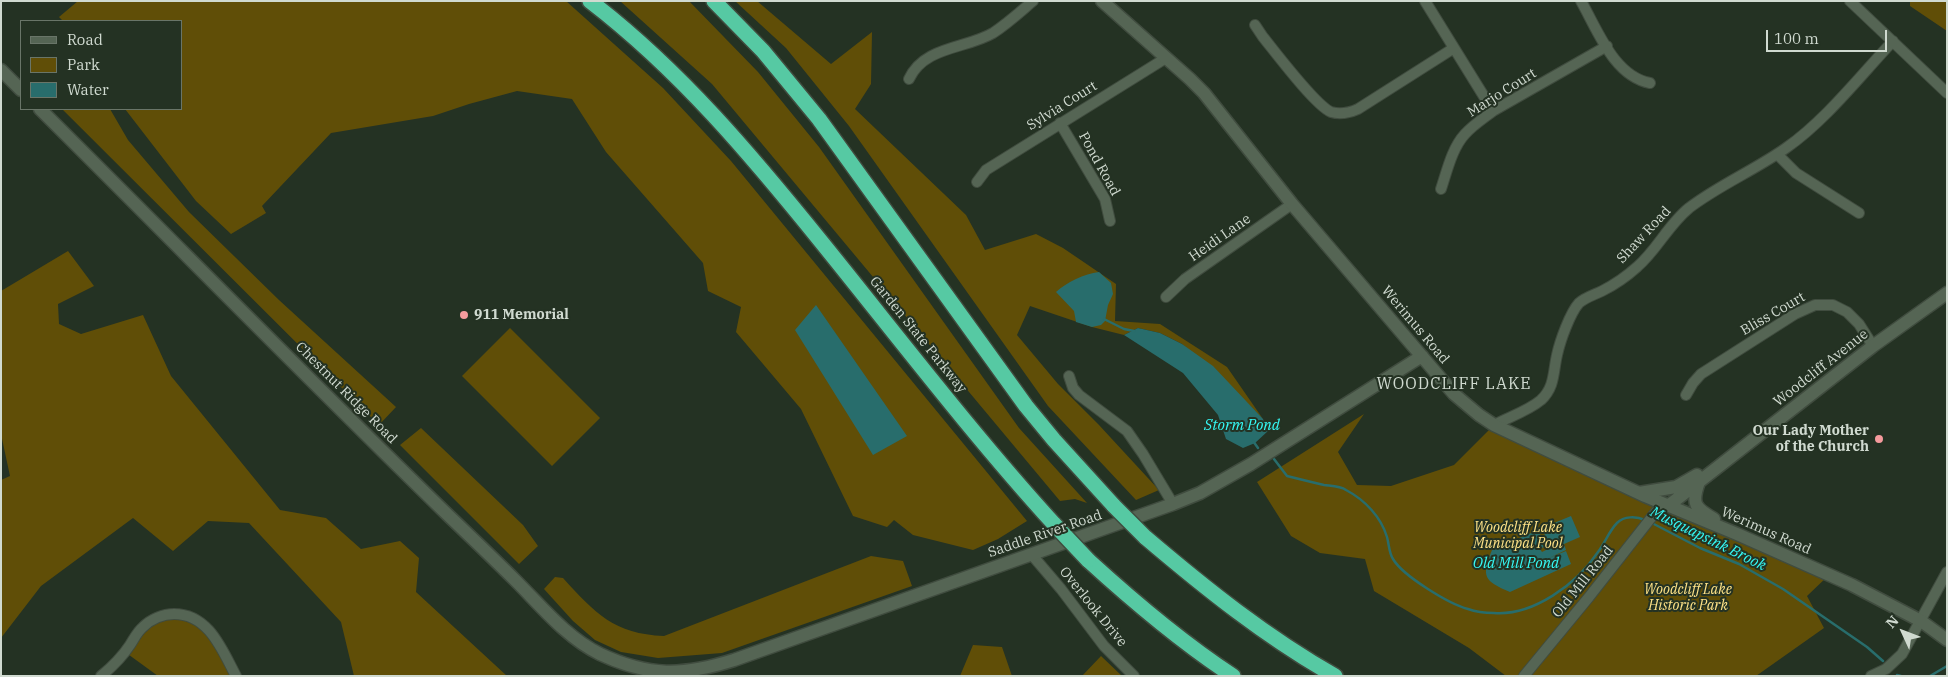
<!DOCTYPE html>
<style>
body{margin:0}
#map{position:relative;width:1948px;height:677px;overflow:hidden;background:#243223;font-family:"IBM Plex Serif",serif}
canvas{display:block}
.frame{position:absolute;inset:0;border:2px solid #d0dad0;pointer-events:none}
.legend{position:absolute;left:20px;top:20px;width:162px;height:90px;box-sizing:border-box;background:#243223;border:1px solid #697568;margin:0;padding:6px 9px;list-style:none;font-size:15px;color:#d0dad0}
.legend li{display:flex;align-items:center;gap:10px;height:25px}
.legend b{width:25px;border:1px solid #697568}
.north{position:absolute;left:1878px;top:607px;width:50px;height:50px;-webkit-text-stroke:4px #243223;paint-order:stroke;rotate:313deg;font-size:14px;font-weight:700;line-height:20px;text-align:center;color:#d0dad0}
.north::after{content:'';display:block;margin:auto;width:18px;height:22px;background:#d0dad0;clip-path:polygon(50% 0,100% 100%,50% 72%,0 100%)}
.scale{position:absolute;left:1766px;top:30px;width:121px;height:22px;box-sizing:border-box;border:2px solid #d0dad0;border-top:0;padding-left:6px;font-size:15px;line-height:18px;white-space:nowrap;color:#d0dad0;-webkit-text-stroke:4px #243223;paint-order:stroke}
</style>
<div id="map">
<canvas width="1948" height="677"></canvas>
<div class="frame"></div>
<ul class="legend">
<li><b style="height:6px;background:#556554"></b>Road</li>
<li><b style="height:14px;background:#604e07"></b>Park</li>
<li><b style="height:14px;background:#286d6c"></b>Water</li>
</ul>
<div class="north">N</div>
<div class="scale">100 m</div>
</div>
<script>
const g = document.querySelector('canvas').getContext('2d');
g.lineJoin = 'round';
function fillPath(path, color) {
  g.fillStyle = color;
  g.fill(path, 'evenodd');
}
function stroke(path, color, width, dash) {
  g.strokeStyle = color;
  g.lineWidth = width;
  g.lineCap = dash ? 'butt' : 'round';
  g.setLineDash(dash || []);
  g.stroke(path);
}
function drawText(font, color, halo, rows, align = 'center') {
  g.font = font + ' "IBM Plex Serif",serif';
  g.lineWidth = 4;
  g.setLineDash([]);
  g.textBaseline = 'middle';
  g.strokeStyle = halo;
  g.fillStyle = color;
  for (const [text, x, y, turn = 0] of rows) {
    g.save();
    g.translate(x, y);
    g.rotate((+turn || 0) * Math.PI / 180);
    g.textAlign = isNaN(turn) ? turn : align;
    if (halo) g.strokeText(text, 0, 0);
    g.fillText(text, 0, 0);
    g.restore();
  }
}
fillPath(new Path2D(`
 M78,1H566L663,88L731,161L1027,521L998,539L973,550L913,535L894,520L887,527L853,516L801,409L736,332L741,307L708,291L703,263L606,152L572,99L517,91L469,104L433,116L331,133L262,206L266,213L231,234L196,201L125,109H181V21H63L59,17Z
 M620,1H689L758,72L819,147L1019,428L1087,503L1075,499L1060,501L712,84Z
 M735,1H757L831,64L872,32L871,84L855,109L966,215L985,250L1036,234L1063,248L1116,284L1115,321L1160,324L1227,367L1263,419L1239,395L1182,344L1160,333L1138,328L1124,335L1092,327L1030,306L1017,335L1058,384L1099,425L1159,490L1136,500L1048,406L849,126L786,48Z
 M1910,1H1947V31L1910,6Z
 M62,109H110L128,140L189,212L279,300L396,407L379,425Z
 M68,251L94,286L58,304L59,324L81,334L143,315L171,376L280,510L326,518L361,549L400,541L419,558L416,592L507,676H354L341,622L249,523L208,521L173,551L133,518L41,586L1,638V480L10,476L1,434V291Z
 M510,328L600,418L552,466L462,376Z
 M1364,414L1338,452L1357,485L1391,486L1454,465L1494,425L1829,575L1807,596L1824,628L1756,676H1506L1469,648L1374,591L1365,559L1320,553L1291,536L1257,482Z
 M421,428L523,525L538,546L519,564L400,445Z
 M871,556L903,561L912,586L722,653L658,658L621,652L595,640L573,621L544,589L555,577L563,578C595,613 614,634 664,636Z
 M160,618L199,619L236,676H158L125,652Z
 M973,645L1002,647L1012,676H960Z
 M1101,656L1122,676H1082Z`), '#604e07');
fillPath(new Path2D(`
 M1099,272L1111,283L1113,294L1108,305L1105,321L1101,325L1092,327L1076,322L1074,311L1056,292C1067,282 1084,274 1099,272Z
 M816,305L907,436L873,455L795,330Z
 M1138,328L1160,333L1182,344L1213,366L1263,419L1268,431L1255,443L1243,448L1226,439L1218,415L1183,373L1124,335Z
 M1571,516L1580,537L1564,544L1566,550L1549,558L1566,551L1571,564L1510,592C1484,581 1481,577 1492,550L1538,530L1544,542L1542,544L1544,547L1540,549L1542,552L1550,548L1542,528Z`), '#286d6c');
stroke(new Path2D(`
 M1104,319L1124,329L1134,331
 M1253,441L1258,448
 M1274,459L1287,476C1299,479 1311,482 1324,485C1331,486 1340,486 1346,490C1365,500 1381,517 1387,537C1389,544 1389,553 1393,559C1403,576 1449,604 1468,609C1476,612 1486,613 1494,613C1533,616 1577,584 1598,552C1605,543 1609,531 1617,523C1624,516 1636,516 1645,520
 M1650,522L1700,548L1739,564L1783,589L1867,647L1883,661
 M1897,675L1901,676
 M1930,676L1947,666`), '#286d6c', 2.5);
const street = new Path2D(`
 M1425,1L1493,111
 M1581,1C1598,31 1614,76 1650,83
 M1850,1L1947,93
 M1255,25L1263,37C1276,53 1315,105 1331,112C1341,115 1349,113 1358,109L1454,48
 M909,79C924,46 966,49 993,33C1007,24 1020,12 1033,1
 M1060,123L1105,199L1110,221
 M1777,154L1796,173L1859,213
 M977,182L986,170L1166,58
 M1441,189C1447,171 1452,148 1465,134C1473,125 1484,118 1493,111L1607,46
 M1166,297L1185,279L1292,204
 M1069,376L1073,388L1079,395L1127,431L1143,454L1173,504
 M1686,395L1693,383L1701,374L1795,314L1815,305H1833L1847,312L1859,324L1873,346
 M1494,425C1509,417 1528,411 1541,400C1555,387 1553,372 1557,355C1560,341 1570,313 1579,303C1586,297 1594,295 1602,291C1614,285 1627,276 1637,267C1657,250 1668,225 1689,208C1719,185 1755,170 1786,148C1825,121 1860,76 1893,41
 M1032,555L1061,589L1104,646L1134,676
 M101,676C112,667 122,657 130,645C134,639 137,632 143,627C151,619 163,614 174,614C209,614 222,650 236,676
 M1524,676L1589,597L1662,504
 M1871,676L1886,669L1902,654L1947,572`);
const secondary = new Path2D(`
 M1102,1L1190,79L1204,93L1292,204L1454,394L1479,415L1494,425L1645,496L1737,534L1852,585L1921,621L1947,640
 M1,70L21,90
 M40,109C177,245 312,383 450,517C472,538 495,560 516,581C542,607 567,638 600,654C649,677 683,676 734,660L1173,504L1200,493L1251,464L1422,356
 M1699,482C1691,504 1695,508 1714,519
 M1639,493L1676,487L1697,475
 M1668,506L1873,346L1947,293`);
const highway = new Path2D(`
 M590,1C680,70 752,156 823,244C899,338 973,435 1054,524
 M714,1L763,51L819,119L1026,406L1054,440L1114,506
 M1145,537C1205,588 1266,637 1335,676
 M1088,560C1134,602 1181,642 1233,676`);
stroke(street, '#404c3f', 12);
stroke(secondary, '#404c3f', 15);
stroke(highway, '#404c3f', 18);
stroke(street, '#556554', 10);
stroke(secondary, '#556554', 12);
stroke(highway, '#56c9a3', 15);
const highwayBridge = new Path2D(`
 M1114,506L1145,537
 M1054,524L1088,560`);
stroke(highwayBridge, '#404c3f', 18, []);
stroke(highwayBridge, '#56c9a3', 15);
for (const [x, y, r, color] of [
 [464,315,5,"#f59b9d"],
 [1879,439,5,"#f59b9d"]
]) {
  const dot = new Path2D();
  dot.arc(x, y, r, 0, 2 * Math.PI);
  g.fillStyle = color;
  g.fill(dot);
  stroke(dot, '#243223', 2);
}
drawText('14px', '#d0dad0', '#243223', [
 ["Marjo Court",1502,93,-32],
 ["Sylvia Court",1062,106,-32],
 ["Pond Road",1099,164,61],
 ["Shaw Road",1644,235,-47],
 ["Heidi Lane",1220,238,-35],
 ["Bliss Court",1773,314,-30],
 ["Werimus Road",1415,325,50],
 ["Garden State Parkway",918,335,51],
 ["Woodcliff Avenue",1821,368,-38],
 ["Chestnut Ridge Road",346,393,45],
 ["Werimus Road",1766,531,24],
 ["Saddle River Road",1045,534,-19],
 ["Old Mill Road",1583,582,-51],
 ["Overlook Drive",1093,607,51]
]);
drawText('bold 14px', '#d0dad0', '#243223', [
 ["911 Memorial",474,315],
 ["Our Lady Mother",1869,431,"right"],
 ["of the Church",1869,447,"right"]
], 'left');
drawText('italic 14px', '#ffe387', '#243223', [
 ["Woodcliff Lake",1518,528],
 ["Municipal Pool",1518,544],
 ["Woodcliff Lake",1688,590],
 ["Historic Park",1688,606]
]);
drawText('italic 15px', '#35f9f6', '#243223', [
 ["Storm Pond",1242,426],
 ["Musquapsink Brook",1708,539,26],
 ["Old Mill Pond",1516,564]
]);
g.letterSpacing = '1px';
drawText('16px', '#d0dad0', '#243223', [
 ["WOODCLIFF LAKE",1454,384]
]);
g.letterSpacing = '0px';
</script>
